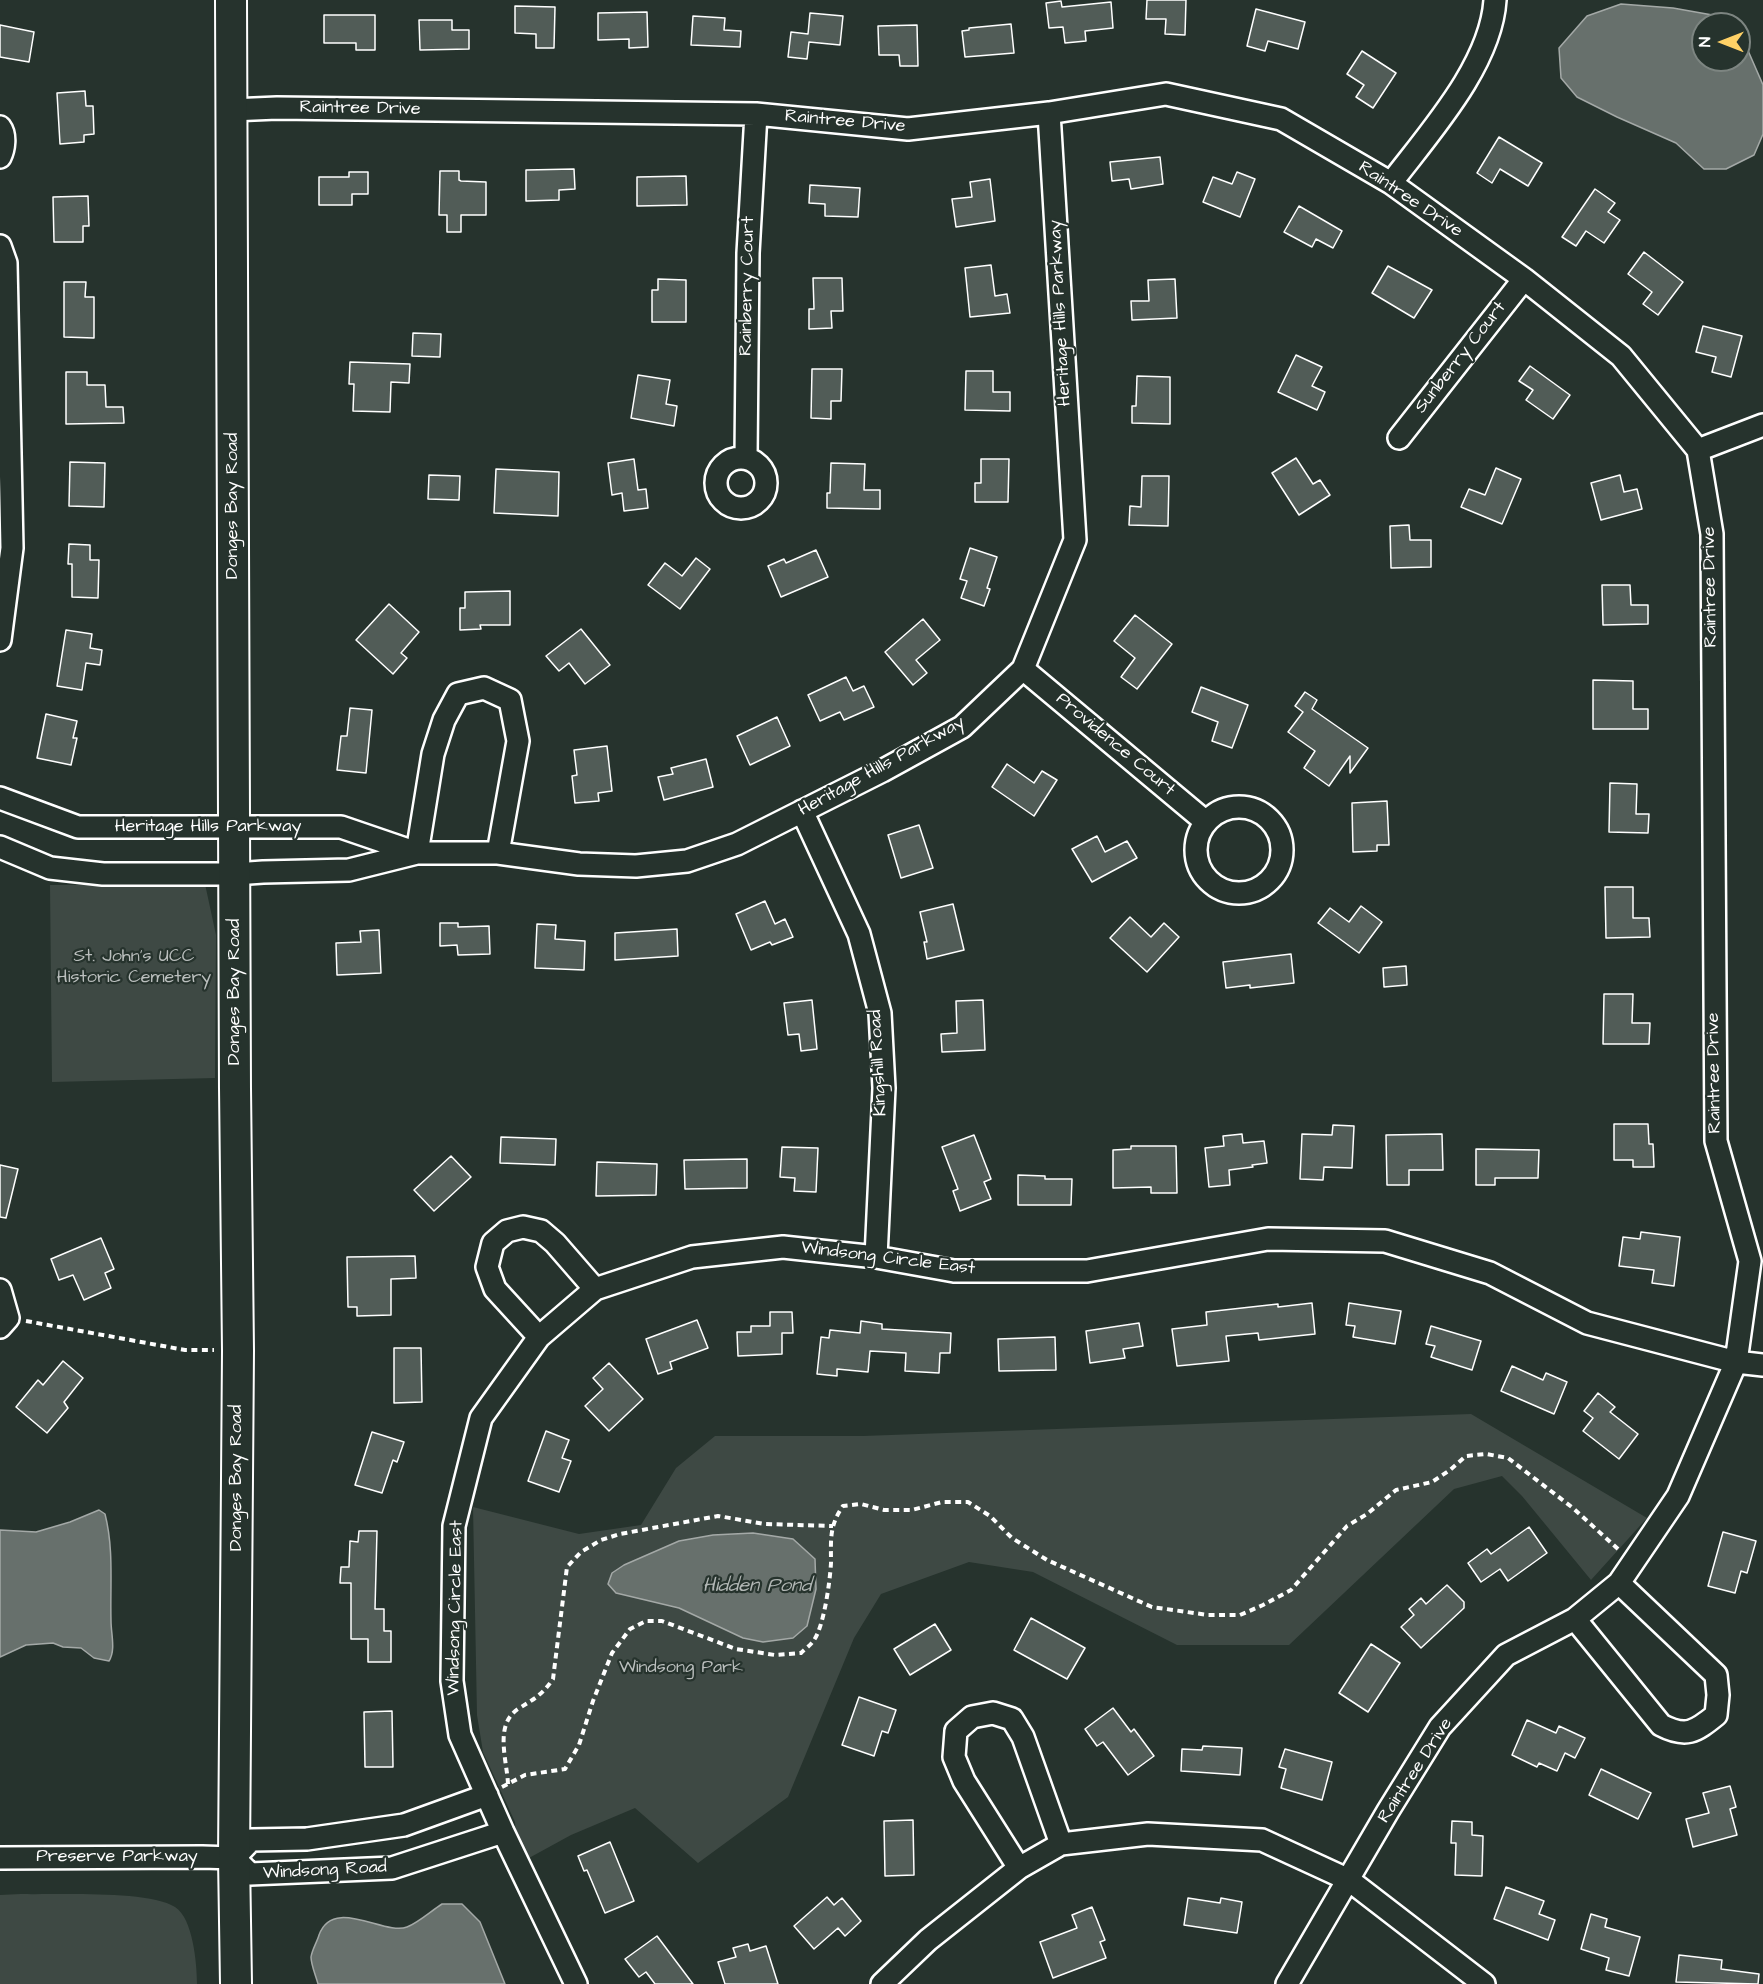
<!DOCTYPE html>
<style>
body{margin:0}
#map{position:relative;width:1763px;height:1984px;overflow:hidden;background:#26332d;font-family:"Architects Daughter",sans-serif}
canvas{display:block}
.north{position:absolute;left:1691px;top:12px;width:60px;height:60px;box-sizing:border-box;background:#26332d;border:2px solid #7d8581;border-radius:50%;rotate:270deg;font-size:16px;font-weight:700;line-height:24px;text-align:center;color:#fff}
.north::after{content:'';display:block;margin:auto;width:21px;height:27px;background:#ffd166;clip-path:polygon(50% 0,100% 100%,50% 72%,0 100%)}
</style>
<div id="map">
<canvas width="1763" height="1984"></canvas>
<div class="north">N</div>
</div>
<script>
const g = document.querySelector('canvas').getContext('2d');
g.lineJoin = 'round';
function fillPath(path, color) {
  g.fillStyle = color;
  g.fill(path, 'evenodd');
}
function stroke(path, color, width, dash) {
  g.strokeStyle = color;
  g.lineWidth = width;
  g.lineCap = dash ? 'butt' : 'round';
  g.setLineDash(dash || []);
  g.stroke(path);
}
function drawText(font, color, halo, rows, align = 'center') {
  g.font = font + ' "Architects Daughter",sans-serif';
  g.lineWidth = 4.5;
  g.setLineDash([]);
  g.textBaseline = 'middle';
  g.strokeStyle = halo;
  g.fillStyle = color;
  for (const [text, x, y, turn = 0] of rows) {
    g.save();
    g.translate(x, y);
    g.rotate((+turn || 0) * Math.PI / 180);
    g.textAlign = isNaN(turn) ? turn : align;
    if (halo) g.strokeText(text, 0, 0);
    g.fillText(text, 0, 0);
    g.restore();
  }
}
fillPath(new Path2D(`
 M205,884L216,935L215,1078L52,1082L50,885Z
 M1471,1414L1647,1518L1591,1580L1522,1496L1502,1476L1454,1489L1289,1645H1177L1033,1572L969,1562L881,1594L854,1638L788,1797L698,1863L635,1808L571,1835L518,1864L515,1822L483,1752L477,1715L473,1507L579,1534L641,1525L676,1468L715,1436H863Z
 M21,1894C56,1895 148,1890 175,1907C193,1918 197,1964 197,1984H0V1895Z`), '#3e4944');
const water = new Path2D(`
 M1621,4L1673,8L1718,16L1726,24H1703V60H1739V38L1746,46L1763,85V134L1754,155L1726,169H1704L1676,143L1617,117L1577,97L1561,78L1559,48L1587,16Z
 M99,1510L105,1514C114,1549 110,1585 111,1621C111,1634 116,1650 109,1661L94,1658L81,1648L63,1647L53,1643L26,1645L0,1657V1530L36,1532L70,1522Z
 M753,1533L793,1539L815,1559L816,1589L807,1626L793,1638L763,1642L743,1638L679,1608L616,1593L608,1584L612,1573L624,1565L679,1541L713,1535Z
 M442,1904H462L480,1922L505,1984H318C316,1976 311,1965 311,1957C312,1950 317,1942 319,1935C333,1896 385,1936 407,1927C418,1923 431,1911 442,1904Z`);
fillPath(water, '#67706c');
stroke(water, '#a4a9a7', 1.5);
const building = new Path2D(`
 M1147,0H1186L1185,35L1165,34L1166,19H1146Z
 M1061,1L1062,7L1111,2L1113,28L1085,31L1086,41L1065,43L1063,27L1049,28L1046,3Z
 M515,6L555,7L554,48H536V34L515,33Z
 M1256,9L1305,22L1298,49L1268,41L1265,51L1247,46Z
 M647,12L648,47L629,48V39L598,40V13Z
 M810,13L843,16L840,45L809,42L807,59L788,57L791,32L808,34Z
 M324,15H375V50H356V43H324Z
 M693,16L725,18L724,30L741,31L740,47L691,45Z
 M419,20H452V30H469V49L420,50Z
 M1011,24L1014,53L965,57L962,31L969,30V28Z
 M0,25L34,32L29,62L0,57Z
 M917,25L918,66H900L899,55H879L878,26Z
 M1362,51L1396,73L1373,108L1356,97L1364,85L1347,74Z
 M85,91L86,106H93L94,134L84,135V142L60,144L57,93Z
 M1499,137L1542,163L1528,186L1500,169L1492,183L1477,173Z
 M1160,157L1163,184L1131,189L1129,179L1112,181L1110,162Z
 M574,169L575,189L559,190V200L526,201V170Z
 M440,171H459V180L461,181L486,182V215H461V232H447V215H439Z
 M349,172H368V194H352V205H319V177H349Z
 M1237,172L1255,179L1240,217L1203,202L1213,177L1232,184Z
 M686,176L687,205L637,206V177Z
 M990,179L995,221L956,227L952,199L972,197L970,182Z
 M810,185L860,188L858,217L825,216V204L809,203Z
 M1595,189L1615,203L1608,212L1620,220L1604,243L1586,231L1576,246L1562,237Z
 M88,196L89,226H83V242H54L53,197Z
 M1299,206L1342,231L1333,248L1316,239L1312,247L1284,232Z
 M1644,252L1683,282L1658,315L1643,304L1652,292L1628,274Z
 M991,265L995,296L1007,294L1010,313L970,317L965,268Z
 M1388,266L1432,290L1414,318L1372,293Z
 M813,278H842L843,311H831L832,328L809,329V309H814Z
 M658,279L686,280V322H652V290H658Z
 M1175,279L1177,318L1132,320L1131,301H1149L1148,280Z
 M64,282H86L85,297H94V338L64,337Z
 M1703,326L1742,336L1731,377L1712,372L1716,357L1696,352Z
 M413,333L441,334L440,357L412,356Z
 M1296,355L1322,367L1312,386L1325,392L1317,410L1278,392Z
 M350,362L410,364L409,383L391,382L390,412L353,411L354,384H349Z
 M1530,366L1570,395L1553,419L1526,400L1533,390L1519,381Z
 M812,369H842L841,401H831V419L811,418Z
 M966,371H993V392H1010V411L965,410Z
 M66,372H87V385H105L106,407H123L124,423L66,424Z
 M638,375L670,380L666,404L677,406L674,426L631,418Z
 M1137,376L1170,377V424L1132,423V406H1136Z
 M1296,458L1313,484L1320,480L1330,495L1299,515L1272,473Z
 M634,459L638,490L646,489L648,508L624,511L622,493L612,495L608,463Z
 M981,459H1009L1008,502H975V483H981Z
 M70,462L105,463L104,507L69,506Z
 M831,463L865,464L864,490H880V509L827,508V493H830Z
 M1496,468L1521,479L1502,524L1461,507L1469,489L1485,495Z
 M496,469L559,472L558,516L494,513Z
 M429,475L460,476L459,500L428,499Z
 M1620,475L1624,492L1637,489L1642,509L1601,520L1591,483Z
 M1142,476H1169L1168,526L1129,525L1130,506L1141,507Z
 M1409,525L1410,540H1431V567L1391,568L1390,526Z
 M69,544L90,545V560H99L98,598L72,597V564H68Z
 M970,548L997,557L987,588L990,589L984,606L961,598L967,581L960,579Z
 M816,550L828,577L781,597L768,566L784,559L786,563Z
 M696,558L710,569L680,609L648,585L665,563L682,576Z
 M1602,585H1630L1631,605H1648V624L1603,625Z
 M510,591V625H480L481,629L460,630V608H465V592Z
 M389,604L419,632L401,653L407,658L393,674L356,640Z
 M1135,615L1172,644L1137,689L1121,677L1135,658L1114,641Z
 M923,619L940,640L916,660L927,673L913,685L885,652Z
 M581,629L610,665L585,684L569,663L559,671L546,656Z
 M66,630L92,634L90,648L102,650L100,665L86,663L82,690L57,686Z
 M846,677L853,691L864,686L874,707L844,720L840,712L820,721L808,695Z
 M1593,680L1633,681V709H1648V729H1593Z
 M1201,687L1248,705L1232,748L1212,741L1218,722L1192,712Z
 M1305,692L1317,700L1312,709L1368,748L1350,773V756L1329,786L1304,768L1315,751L1288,732L1303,712L1295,706Z
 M350,708L372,710L366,773L337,770L341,736H347Z
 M46,714L77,721L73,738H77L71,765L37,758Z
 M777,717L790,746L750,765L737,736Z
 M607,746L612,791L598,793L599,801L575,803L572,776L577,775L574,750Z
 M706,759L713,787L664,800L658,777L673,774L671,768Z
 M1007,764L1034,783L1042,771L1057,780L1034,816L992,787Z
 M1610,783L1637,784L1636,814H1649L1648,833L1609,832Z
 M1387,801L1389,845H1377V851L1353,852L1352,803Z
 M919,825L933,868L901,878L888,835Z
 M1097,836L1105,852L1127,841L1137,858L1092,882L1072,849Z
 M1605,887H1633V918H1649L1650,937L1606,938Z
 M765,901L775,924L785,919L793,937L772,945L770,942L751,950L736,914Z
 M953,904L964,950L927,959L924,942H927L920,912Z
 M1361,906L1382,922L1359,953L1318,923L1330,908L1349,922Z
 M1130,917L1151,937L1164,923L1179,937L1147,972L1110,938Z
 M440,923H458V927L489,926L490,954L458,955L457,945L440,946Z
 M537,924L556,925L555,939L585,941L584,970L535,968Z
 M677,929L678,956L615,960V933Z
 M379,930L381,973L337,975L336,943L361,942L360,931Z
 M1291,954L1294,983L1250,988V985L1226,988L1223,962Z
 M1406,966L1407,985L1384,987L1383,968Z
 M1604,994H1633L1632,1023H1650L1649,1044H1603Z
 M812,1000L817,1049L801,1051L799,1034L788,1035L784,1003Z
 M983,1000L985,1050L942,1052L941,1034L957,1033L956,1001Z
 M1614,1124H1648L1649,1144H1653L1654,1167H1633V1160H1614Z
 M1333,1125L1354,1126L1352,1168L1324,1167L1323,1180L1300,1179L1302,1134L1332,1135Z
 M1242,1134L1243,1143L1264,1141L1267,1163L1252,1165L1253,1167L1229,1170L1230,1185L1209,1187L1205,1148L1224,1146L1223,1136Z
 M1442,1134L1443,1170H1409V1185H1387L1386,1135Z
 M974,1135L991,1179L984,1182L991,1199L960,1211L953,1191L958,1189L942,1147Z
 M501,1137L556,1139L555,1165L500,1163Z
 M1131,1146H1176L1177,1193H1151V1187L1113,1188V1150L1131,1149Z
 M782,1147L818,1148L816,1192L794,1191L795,1178L780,1177Z
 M1476,1149L1539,1150L1538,1178H1495V1185H1476Z
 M451,1156L471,1177L434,1211L414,1190Z
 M747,1159V1188L685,1189L684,1160Z
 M597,1162L657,1164L656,1195L596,1196Z
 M0,1165L18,1169L6,1218L0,1217Z
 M1018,1175L1045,1176V1179H1072L1071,1205H1018Z
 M1641,1232L1680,1237L1674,1286L1652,1283L1654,1270L1619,1266L1623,1237L1640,1239Z
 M101,1238L114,1269L105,1273L111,1288L84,1300L73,1275L59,1280L51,1259Z
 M415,1256L416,1278L391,1279V1315L357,1316V1307H348L347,1257Z
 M1312,1303L1315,1334L1259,1340L1258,1333L1226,1336L1229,1361L1177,1366L1172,1329L1207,1325L1206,1312L1278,1304V1307Z
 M1349,1303L1401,1311L1395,1344L1353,1337L1355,1326L1346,1325Z
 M770,1312H792L793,1333H782V1354L738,1356L737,1332H751V1326H770Z
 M697,1320L708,1348L670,1362L672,1369L658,1374L646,1339Z
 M861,1321L882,1324V1329L951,1333L950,1353H940L939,1373L905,1371L906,1353L870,1351L868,1372L837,1369V1376L817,1374L821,1337L829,1338L830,1330L860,1333Z
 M1139,1323L1143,1346L1123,1349L1125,1358L1090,1363L1086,1331Z
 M1431,1326L1481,1341L1472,1370L1431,1357L1435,1346L1426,1344Z
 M1055,1337L1056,1370L999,1371L998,1339Z
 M394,1348H421L422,1402L394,1403Z
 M63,1361L83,1378L64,1402L68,1408L47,1433L16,1407L38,1380L43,1385Z
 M609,1363L643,1399L609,1431L585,1406L603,1389L593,1378Z
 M1512,1366L1543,1380L1546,1373L1567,1382L1554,1414L1501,1391Z
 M1598,1393L1615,1407L1610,1412L1638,1434L1619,1459L1583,1431L1593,1418L1584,1411Z
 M546,1431L569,1440L562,1458L571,1461L559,1492L528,1481Z
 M372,1432L404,1442L397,1462L393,1460L382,1493L355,1485Z
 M1529,1527L1547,1553L1508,1581L1500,1569L1481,1582L1468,1563L1487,1549L1491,1554Z
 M359,1531H377L375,1609H384V1631H391V1662H368V1639H351V1583H340L341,1567H349L350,1541L358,1542Z
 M1723,1532L1756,1541L1747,1573L1741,1571L1735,1593L1708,1586Z
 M1447,1585L1464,1602V1608L1421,1648L1401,1627L1414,1615L1409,1609L1421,1598L1426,1604Z
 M1031,1618L1085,1648L1067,1679L1014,1650Z
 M935,1624L951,1650L910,1675L894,1649Z
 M1371,1644L1400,1663L1368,1712L1339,1693Z
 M859,1697L896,1710L888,1733L882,1731L874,1756L842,1745Z
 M1113,1708L1131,1732L1134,1729L1154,1756L1128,1775L1103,1742L1097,1746L1085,1729Z
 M392,1711L393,1767H365L364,1712Z
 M1527,1720L1556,1733L1559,1726L1585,1738L1575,1758L1565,1753L1557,1771L1539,1763L1537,1767L1512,1755Z
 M1203,1746L1242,1748L1240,1775L1181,1771L1182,1749L1202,1750Z
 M1285,1749L1332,1762L1322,1800L1281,1788L1286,1769L1279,1767Z
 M1601,1769L1651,1793L1638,1819L1589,1795Z
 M1730,1786L1736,1807L1730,1809L1737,1835L1693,1847L1686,1819L1709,1813L1703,1793Z
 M913,1820L914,1875L885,1876L884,1821Z
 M1452,1821L1472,1822V1835L1483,1836L1482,1876L1455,1875L1456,1843H1451Z
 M610,1842L634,1901L605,1913L587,1870L584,1871L578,1856Z
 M1506,1887L1544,1901L1539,1914L1555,1920L1548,1940L1494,1919Z
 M827,1897L834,1905L842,1898L861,1921L845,1936L838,1928L814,1949L794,1926Z
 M1188,1898L1220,1903L1221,1898L1242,1902L1237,1933L1184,1925Z
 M1092,1907L1105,1940L1100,1942L1106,1958L1053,1978L1040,1942L1077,1928L1072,1915Z
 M1591,1914L1607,1919L1605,1927L1640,1937L1629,1976L1606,1970L1609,1958L1581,1949Z
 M657,1936L693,1984H655L646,1972L639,1977L625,1959Z
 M748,1944L750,1951L766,1946L778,1984H725L718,1962L736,1957L733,1948Z
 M1679,1955L1722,1960L1721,1969L1759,1974L1758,1984L1676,1982Z`);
fillPath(building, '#515c57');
stroke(building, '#fff', 1.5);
const street = new Path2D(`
 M231,110L277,108L756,114L908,129L1049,113L1166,94L1281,119L1391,183L1524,279L1621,356L1698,450L1712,534L1716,1141L1750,1261L1736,1362L1678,1496L1619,1583L1575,1619L1506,1655L1440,1727L1388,1811L1287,1984
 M0,127C6,135 4,149 0,157
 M1391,183C1429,133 1491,65 1495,0
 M0,246L6,263L12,548L0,640
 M1399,438L1524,279
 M1698,450L1763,425
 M716 483a25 25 0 1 1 50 0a25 25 0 1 1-50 0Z
 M746,458L748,253L756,114
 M1023,669L1206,822
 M0,798L78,827H341L417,853
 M1196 850a43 43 0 1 1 86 0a43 43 0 1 1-86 0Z
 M802,811L859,934L880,1013L884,1088L876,1257
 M0,847L50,868L103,874H235L263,872L349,870L417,853H498L579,864L636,866L687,861L737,844L882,771L962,727L1023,669L1075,540L1049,113
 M417,853L433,754L444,720L458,694L484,688L510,700L518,741L498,853
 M0,1290L8,1318L0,1327
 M539,1337L495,1289L487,1267L493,1243L507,1231L523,1227L541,1231L555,1243L595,1289
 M1575,1619L1661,1725C1686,1738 1695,1732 1716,1715L1718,1695L1716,1675L1619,1583
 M0,1858L202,1857L234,1858
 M234,1858L250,1874L392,1868L503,1832
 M234,1858L251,1840L307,1839L404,1825L487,1795
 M1019,1868L964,1781L954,1757L956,1731L972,1717L993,1713L1012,1719L1023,1737L1061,1844
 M576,1984L503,1832L460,1735L452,1681L454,1526L481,1418L539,1337L595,1289L692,1257L783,1247L876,1257L954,1271H1087L1268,1239L1385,1241L1490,1273L1587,1323L1736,1362L1763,1365
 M882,1984L928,1940L1019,1868L1061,1844L1148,1834L1262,1840L1349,1880L1484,1984`);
const secondary = new Path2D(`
 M231,0L235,1088L238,1351L234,1858L236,1984`);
stroke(street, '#fff', 26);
stroke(secondary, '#fff', 34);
stroke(new Path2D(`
 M26,1321L185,1350H214
 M508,1784C507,1760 494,1725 518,1709C534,1699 542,1695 553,1679L567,1567L581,1552L601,1540L620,1534L718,1516L765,1524L833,1526
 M502,1787L525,1775L565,1769L579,1745L593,1701L612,1653L630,1629L646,1621H662L736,1649L775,1655L801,1653C805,1649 811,1645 814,1640C824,1626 830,1581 831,1563C831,1540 829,1526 843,1506L861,1504L884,1510H912L942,1502H968L990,1516L1012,1538L1047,1560L1152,1607L1208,1615H1240L1263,1605L1291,1590L1347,1526L1367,1514L1396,1490L1432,1482L1450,1470L1466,1456L1486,1454L1508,1458L1573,1508L1619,1550`), '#fff', 4, [6, 4.5]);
stroke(street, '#26332d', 21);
stroke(secondary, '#26332d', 30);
drawText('18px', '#fff', '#26332d', [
 ["Raintree Drive",360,109,1],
 ["Raintree Drive",845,122,5],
 ["Raintree Drive",1410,200,34],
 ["Rainberry Court",748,286,-89],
 ["Heritage Hills Parkway",1061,313,-93],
 ["Sunberry Court",1461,358,-52],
 ["Donges Bay Road",233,506,-90],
 ["Raintree Drive",1711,587,-91],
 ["Providence Court",1115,745,40],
 ["Heritage Hills Parkway",882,767,-29],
 ["Heritage Hills Parkway",208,827],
 ["Donges Bay Road",235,992,-90],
 ["Kingshill Road",879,1063,-93],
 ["Raintree Drive",1715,1073,-91],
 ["Windsong Circle East",888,1259,7],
 ["Donges Bay Road",237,1478,-90],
 ["Windsong Circle East",456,1608,-89],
 ["Raintree Drive",1416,1771,-57],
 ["Preserve Parkway",117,1857],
 ["Windsong Road",325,1871,-3]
]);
drawText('18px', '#bbbfbe', '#26332d', [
 ["St. John's UCC",134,957],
 ["Historic Cemetery",134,978],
 ["Windsong Park",681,1668]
]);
drawText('italic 20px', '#b3b8b6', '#26332d', [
 ["Hidden Pond",757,1587]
]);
</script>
